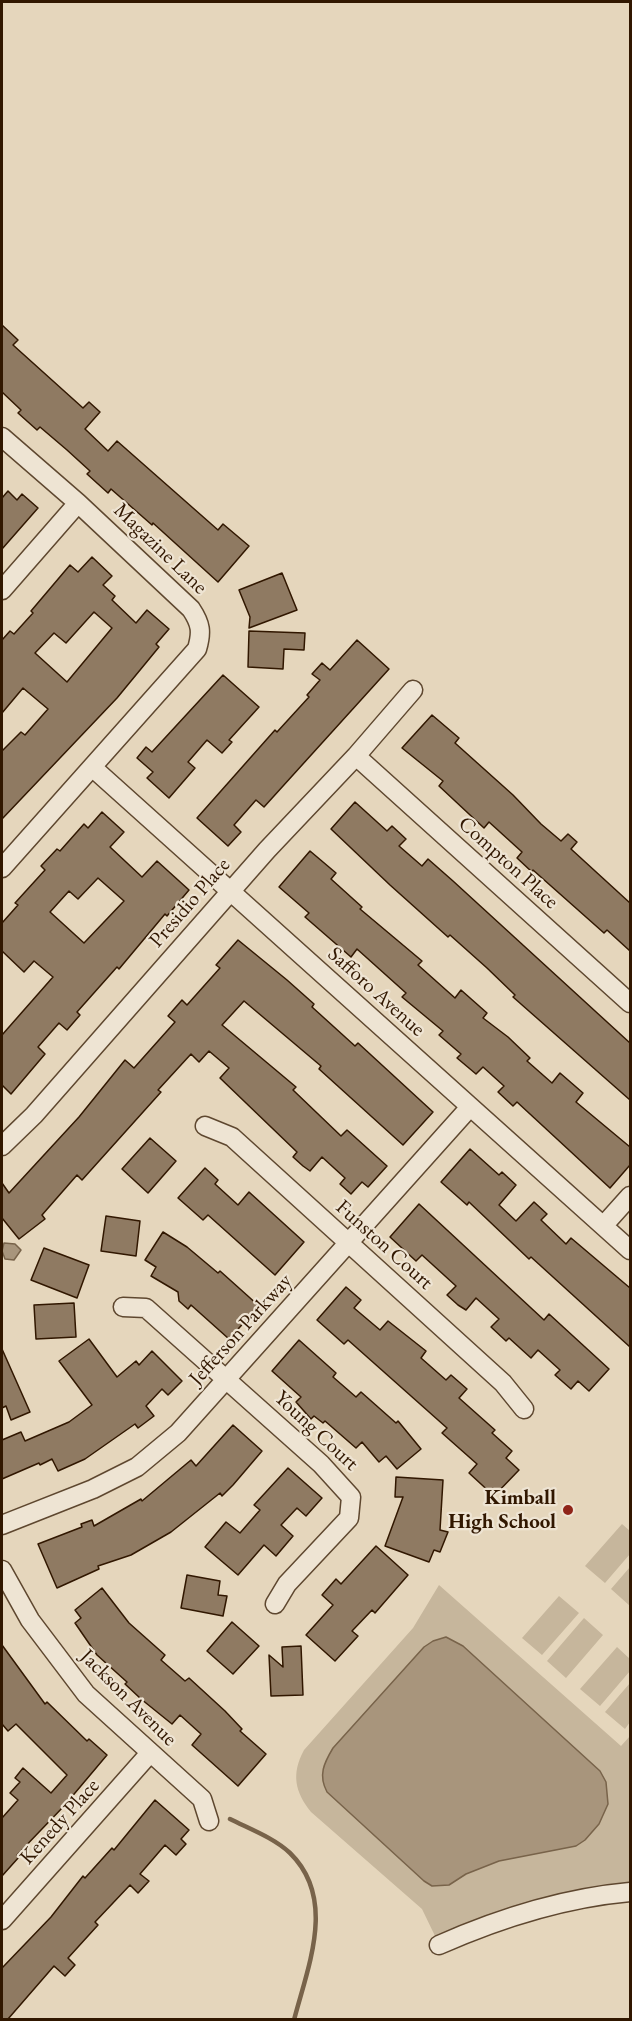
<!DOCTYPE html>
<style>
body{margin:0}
#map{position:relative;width:632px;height:2021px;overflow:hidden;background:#e5d6bc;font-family:"EB Garamond",serif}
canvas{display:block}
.frame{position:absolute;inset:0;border:3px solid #311700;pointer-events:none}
</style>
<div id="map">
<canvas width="632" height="2021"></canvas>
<div class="frame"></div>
</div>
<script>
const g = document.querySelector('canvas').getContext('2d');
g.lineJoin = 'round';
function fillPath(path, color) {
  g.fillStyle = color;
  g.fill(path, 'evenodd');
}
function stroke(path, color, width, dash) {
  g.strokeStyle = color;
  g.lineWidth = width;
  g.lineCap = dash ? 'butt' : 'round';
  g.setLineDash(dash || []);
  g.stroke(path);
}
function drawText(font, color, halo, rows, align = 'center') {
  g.font = font + ' "EB Garamond",serif';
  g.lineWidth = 4.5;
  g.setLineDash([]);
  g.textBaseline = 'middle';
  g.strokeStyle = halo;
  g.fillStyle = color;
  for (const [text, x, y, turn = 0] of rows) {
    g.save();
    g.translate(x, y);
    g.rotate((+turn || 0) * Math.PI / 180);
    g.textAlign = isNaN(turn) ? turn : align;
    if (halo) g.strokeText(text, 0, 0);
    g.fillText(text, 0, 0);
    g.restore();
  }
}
fillPath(new Path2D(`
 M622,1524L630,1531V1554L605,1583L585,1566Z
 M630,1567V1606L611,1589Z
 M439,1585L621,1746L630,1736V1884C558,1895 503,1907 436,1938L422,1909L311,1812C295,1792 291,1774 304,1750L413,1628Z
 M559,1596L579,1613L542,1655L522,1638Z
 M584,1618L603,1635L566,1678L547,1661Z
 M617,1647L630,1659V1671L600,1706L580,1689Z
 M630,1683V1722L625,1729L605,1712Z`), '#c6b69c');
const water = new Path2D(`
 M4,1243L15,1244L21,1250L14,1260L5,1259L2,1251Z
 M446,1637L463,1646L600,1771L606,1782L608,1804L599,1824L585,1840L576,1846L499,1861L466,1874L449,1885L432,1886L424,1881L327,1792C318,1775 324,1763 333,1748L424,1647L433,1641Z`);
fillPath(water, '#a8957c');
stroke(water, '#78634a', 1.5);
stroke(new Path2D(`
 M230,1819C250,1829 274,1838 290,1853C337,1899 308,1966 294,2020`), '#78634a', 4.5);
const building = new Path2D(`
 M2,325L18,340L13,345L83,408L89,402L100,412L85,429L108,451L117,441L218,530L223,524L249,546L218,582L153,523L152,525L111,489L108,493L87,474L90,471L67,450L40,427L37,430L18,413L21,410L2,392Z
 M8,491L17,500L22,494L38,508L2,549V498Z
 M92,557L112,576L103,585L115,596L112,600L136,623L147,610L169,629L156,644L159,647L117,698L2,819V751L21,732L25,735L48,709L23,688L2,713V640L10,631L14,634L33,613L31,611L70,565L78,572ZM94,612L112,628L67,682L35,653L54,633L66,643Z
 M282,573L297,610L249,628L250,617L239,590Z
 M249,631L305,633L304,650L284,649L283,669L248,667Z
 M357,640L389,669L264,807L256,800L234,825L241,832L228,846L197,818L275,730L277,732L309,697L307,695L320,680L312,674L322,663L330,670Z
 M223,675L259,707L229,740L232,742L222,753L207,740L188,762L195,768L169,798L147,778L153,772L137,758L146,747L152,752Z
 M432,715L459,738L455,743L513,795L541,824L561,841L568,834L577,842L571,849L630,903V951L607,930L604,933L533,870L532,872L517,858L522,852L489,822L484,828L439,786L443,781L402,748Z
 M355,802L387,831L392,826L406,839L399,846L422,866L428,859L453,881L630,1043V1100L513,997L515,995L487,968L450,935L448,937L390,885L331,829Z
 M102,812L124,832L110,847L142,877L157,861L189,890L167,916L165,914L119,969L117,967L77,1012L80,1015L67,1030L59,1023L38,1047L45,1054L11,1094L2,1085V1035L53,977L34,961L24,972L2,951V923L18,905L15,903L45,870L41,866L57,849L60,851L84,824L88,828ZM98,878L124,901L84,943L50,912L69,891L78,899Z
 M310,851L336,873L331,879L362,907L360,909L422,961L418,965L455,998L461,990L487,1013L483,1018L508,1037L530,1058L527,1061L552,1083L560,1073L583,1093L576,1102L630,1147V1165L610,1188L517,1102L513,1106L498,1092L504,1086L483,1067L476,1074L457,1058L461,1054L439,1035L443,1031L402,997L406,993L357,949L351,957L305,917L309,913L279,887Z
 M238,940L287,980L314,1004L312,1007L355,1046L358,1043L433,1112L403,1145L319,1069L321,1066L244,1001L222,1025L296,1087L293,1090L341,1136L347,1130L387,1166L368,1187L362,1182L351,1194L340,1184L345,1178L322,1157L310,1171L303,1166L293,1157L297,1152L220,1078L229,1068L209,1051L199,1062L191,1054L158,1090L161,1092L82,1180L77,1175L42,1215L45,1219L19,1239L2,1218V1183L9,1193L79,1117L125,1060L134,1068L175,1022L168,1016L182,1000L187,1005L220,968L216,965Z
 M150,1138L176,1161L148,1193L122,1169Z
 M470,1149L499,1175L502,1172L516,1185L499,1205L516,1221L534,1202L547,1214L541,1220L566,1244L571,1238L630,1288V1347L531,1257L529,1259L469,1202L467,1205L441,1182Z
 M205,1168L218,1180L215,1184L238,1205L249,1192L304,1242L275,1275L208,1215L203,1220L178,1198Z
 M419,1204L544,1320L549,1314L609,1369L589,1391L578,1381L571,1389L555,1375L560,1370L538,1350L531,1358L509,1338L506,1341L491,1327L499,1319L476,1298L466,1310L458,1305L447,1295L456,1286L422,1255L416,1261L390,1237Z
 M106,1216L140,1221L136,1256L101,1251Z
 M163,1232L187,1247L218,1273L220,1271L259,1306L229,1339L191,1305L188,1309L179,1301L178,1292L151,1276L156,1267L145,1260Z
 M44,1248L89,1265L77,1298L31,1280Z
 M346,1287L361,1300L354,1308L380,1330L388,1321L426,1351L421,1358L446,1380L451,1375L467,1389L459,1398L495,1430L492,1433L512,1451L506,1458L519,1470L494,1496L469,1473L477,1464L442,1433L447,1428L348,1340L344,1344L317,1320Z
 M74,1303L76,1337L36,1339L34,1305Z
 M89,1339L117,1377L136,1361L139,1365L152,1351L182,1381L168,1395L162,1389L146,1406L154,1416L138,1428L135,1424L85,1459L58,1471L52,1459L40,1465L39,1463L2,1479V1440L21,1432L25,1441L69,1422L92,1405L59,1361Z
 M299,1340L336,1373L333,1377L356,1397L361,1392L396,1423L398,1421L421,1449L397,1469L386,1456L379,1462L362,1442L356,1448L325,1421L323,1423L314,1416L311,1419L296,1402L301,1397L272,1371Z
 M2,1349L30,1412L11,1420L6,1406L2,1408Z
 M233,1425L262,1451L233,1485L222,1496L220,1493L171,1532L131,1555L98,1566L99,1569L57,1588L38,1544L82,1527L81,1524L92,1520L94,1526L141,1499L142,1501L191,1460L196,1466Z
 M288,1468L322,1498L306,1516L297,1508L281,1525L293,1536L276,1556L264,1545L238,1575L205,1547L226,1522L240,1533L260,1510L254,1505Z
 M396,1477L443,1480L440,1530L448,1532L440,1552L434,1550L429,1562L385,1546L403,1497H395Z
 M376,1546L408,1575L375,1613L372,1610L352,1631L358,1636L335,1661L306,1635L333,1605L322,1595L336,1579L341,1584Z
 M187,1575L220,1581L218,1595L227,1596L223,1616L181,1608Z
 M102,1588L129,1623L165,1655L161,1660L185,1681L189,1678L225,1711L242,1729L240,1731L266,1754L238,1786L192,1745L201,1734L180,1715L172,1724L141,1699L125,1684L127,1682L97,1655L75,1623L81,1618L75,1610Z
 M232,1622L259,1646L233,1674L207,1651Z
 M2,1645L45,1704L47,1702L87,1741L89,1739L107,1755L64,1806L17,1855L19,1857L2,1876V1818L18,1800L10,1793L20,1782L15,1778L23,1768L51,1793L67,1775L16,1724L8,1731L2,1724Z
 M301,1646L303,1695L271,1696L269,1655L283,1667L282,1647Z
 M155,1800L189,1830L181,1839L186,1844L176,1855L165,1845L140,1874L149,1881L138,1893L130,1885L95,1922L98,1925L68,1958L75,1965L65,1976L54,1966L8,2019H2V1968L51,1917L83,1876L85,1878L112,1848L114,1850Z`);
fillPath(building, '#8f7a62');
stroke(building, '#311700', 1.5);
const street = new Path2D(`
 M2,437L78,503L191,609C201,624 202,632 197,649L2,868
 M2,590L78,503
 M356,756L630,1003
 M92,767L630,1250
 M205,1126L232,1137L503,1383L524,1409
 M2,1146L34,1115L267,850L356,756L413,690
 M604,1225L630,1196
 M123,1307L146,1308L321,1464L351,1497L349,1518L287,1584L275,1604
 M2,1525L93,1489L137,1467L178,1433L470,1107
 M2,1570L30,1620L86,1694L202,1799L209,1821
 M2,1920L150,1753
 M439,1945C500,1918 563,1898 630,1892`);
stroke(street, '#5e472f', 21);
stroke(street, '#eee4d3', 18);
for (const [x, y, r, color] of [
 [568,1510,6,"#8f2418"]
]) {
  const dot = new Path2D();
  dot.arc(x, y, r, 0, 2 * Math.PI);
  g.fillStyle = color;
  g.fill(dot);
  stroke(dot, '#eee4d3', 2);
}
drawText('21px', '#311700', '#eee4d3', [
 ["Magazine Lane",160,549,44],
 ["Compton Place",508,863,42],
 ["Presidio Place",190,903,-49],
 ["Safforo Avenue",376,992,42],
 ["Funston Court",384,1245,42],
 ["Jefferson Parkway",241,1330,-48],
 ["Young Court",316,1431,43],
 ["Jackson Avenue",128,1698,45],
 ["Kenedy Place",60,1822,-48]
]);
drawText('bold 21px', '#311700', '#eee4d3', [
 ["Kimball",556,1498],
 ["High School",556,1522]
], 'right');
</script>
